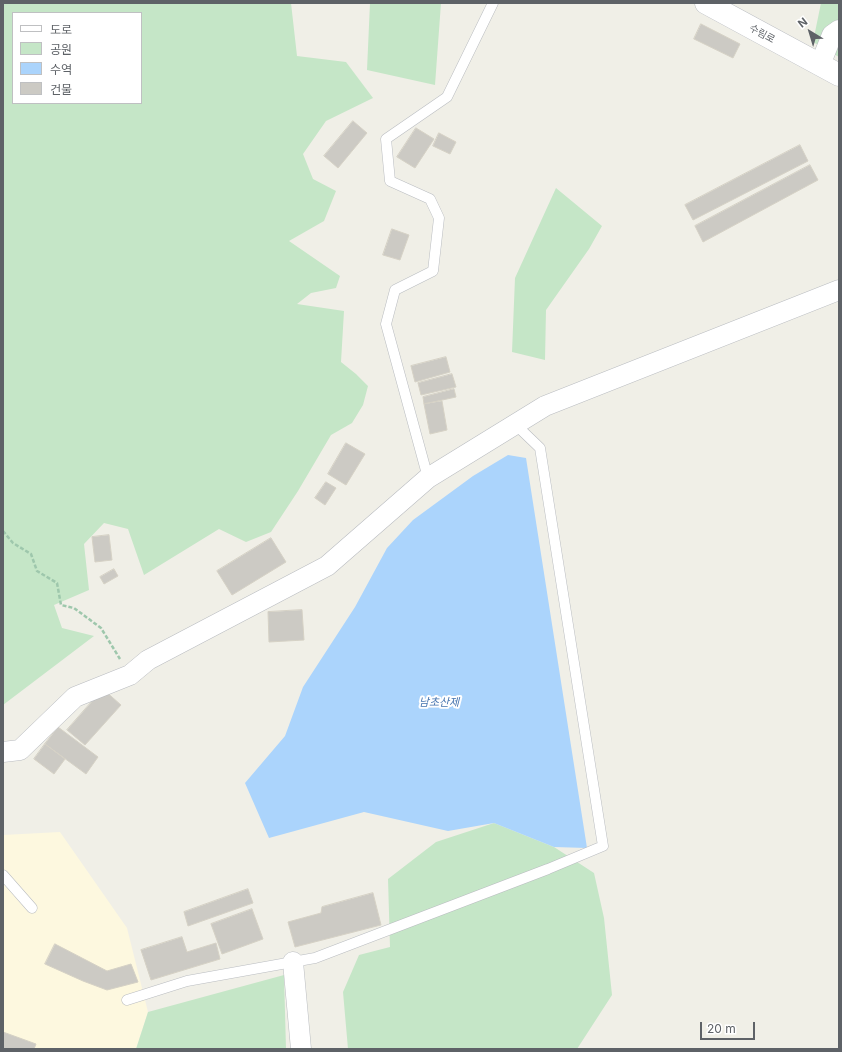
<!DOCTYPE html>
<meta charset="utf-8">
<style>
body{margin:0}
#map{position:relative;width:842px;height:1052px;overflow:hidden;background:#f0efe7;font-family:Inter,"Noto Sans KR",sans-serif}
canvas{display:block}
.frame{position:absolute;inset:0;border:4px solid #5e6267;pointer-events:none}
.legend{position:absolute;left:12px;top:12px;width:130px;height:92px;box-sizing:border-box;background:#fff;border:1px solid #bfc0c2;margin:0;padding:5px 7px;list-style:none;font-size:12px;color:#5e6267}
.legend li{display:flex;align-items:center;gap:8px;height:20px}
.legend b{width:20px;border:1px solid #bfc0c2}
.north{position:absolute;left:790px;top:12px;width:40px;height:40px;-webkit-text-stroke:3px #fff;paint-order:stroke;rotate:322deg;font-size:11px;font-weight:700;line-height:16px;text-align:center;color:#5e6267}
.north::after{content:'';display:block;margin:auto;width:14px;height:18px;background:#5e6267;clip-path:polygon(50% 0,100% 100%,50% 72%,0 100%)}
.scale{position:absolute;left:700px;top:1022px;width:55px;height:18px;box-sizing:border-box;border:2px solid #5e6267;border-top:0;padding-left:5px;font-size:12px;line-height:14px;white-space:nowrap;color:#5e6267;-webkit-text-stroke:3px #fff;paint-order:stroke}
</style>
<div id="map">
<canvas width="842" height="1052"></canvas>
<div class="frame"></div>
<ul class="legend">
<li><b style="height:5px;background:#fff"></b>도로</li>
<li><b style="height:11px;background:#c5e6c7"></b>공원</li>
<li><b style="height:11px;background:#abd4fc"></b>수역</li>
<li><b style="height:11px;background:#cccac4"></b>건물</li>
</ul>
<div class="north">N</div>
<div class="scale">20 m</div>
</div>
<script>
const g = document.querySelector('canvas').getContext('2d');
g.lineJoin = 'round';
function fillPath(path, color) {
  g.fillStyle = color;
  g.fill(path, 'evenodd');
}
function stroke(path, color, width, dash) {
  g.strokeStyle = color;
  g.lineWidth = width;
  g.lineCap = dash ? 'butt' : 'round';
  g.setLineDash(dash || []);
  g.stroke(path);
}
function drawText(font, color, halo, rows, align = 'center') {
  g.font = font + ' Inter,"Noto Sans KR",sans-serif';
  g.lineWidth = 4;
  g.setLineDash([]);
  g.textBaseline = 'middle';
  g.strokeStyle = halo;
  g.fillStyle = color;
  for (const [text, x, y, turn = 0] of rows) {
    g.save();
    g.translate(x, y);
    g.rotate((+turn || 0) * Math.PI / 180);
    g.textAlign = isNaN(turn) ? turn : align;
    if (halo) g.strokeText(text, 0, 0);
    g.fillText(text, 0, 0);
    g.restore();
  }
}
fillPath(new Path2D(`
 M60,832L127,928L148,1012L136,1049H3V835Z`), '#fdf8df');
fillPath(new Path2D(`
 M3,3H291L297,56L346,62L373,98L326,121L303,154L313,179L336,191L324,221L289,241L340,276L336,288L311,293L297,304L344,311L341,362L356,374L368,386L363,405L352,423L331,435L298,491L271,532L246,542L219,529L144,575L128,529L104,523L84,544L89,590L54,605L62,628L94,636L3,705ZM13,13H141V103H13Z
 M370,3H441L435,85L367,70Z
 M821,3H839V57L813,42Z
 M556,188L602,226L589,249L546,310L545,360L512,352L515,278Z
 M494,823L554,847L594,873L604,918L612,995L577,1049H348L343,992L359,955L390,947L388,879L436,842Z
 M284,975L286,1049H136L148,1012Z`), '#c5e6c7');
fillPath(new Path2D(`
 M508,455L526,458L587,848L554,847L494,823L448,831L364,812L269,838L245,783L285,736L303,687L355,607L387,548L413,520L473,476Z`), '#abd4fc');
const building = new Path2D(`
 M701,24L740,44L733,58L694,39Z
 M353,121L367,133L338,168L324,156Z
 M416,128L434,139L415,168L397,157Z
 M439,133L456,142L450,154L433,146Z
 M800,145L808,161L693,220L685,205Z
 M810,165L818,180L703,242L695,226Z
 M392,229L409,235L400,260L383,255Z
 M446,357L450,372L415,382L411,366Z
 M452,374L456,387L421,395L418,383Z
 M454,389L456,397L424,404L423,397Z
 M442,401L447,430L430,434L424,404Z
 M346,443L365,454L346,485L328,474Z
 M326,482L336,488L325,505L315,498Z
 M109,535L112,560L95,562L92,537Z
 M271,538L286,562L232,595L217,571Z
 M114,569L118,576L104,584L100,577Z
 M302,610L304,640L269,642L268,612Z
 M103,689L121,705L85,745L67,730Z
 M58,727L98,757L86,774L45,744Z
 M45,744L65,759L54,774L34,759Z
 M248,889L253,903L188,926L184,912Z
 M373,893L381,925L295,947L288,922L321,913L322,907Z
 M252,909L263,939L222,954L211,924Z
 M182,937L187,952L216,943L220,959L151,980L141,950Z
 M55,944L107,971L131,964L138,982L107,990L83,981L45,964Z
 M3,1032L36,1044L34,1049H3Z`);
fillPath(building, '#cccac4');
stroke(building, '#d5d1c5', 1);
const lane = new Path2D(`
 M428,478L386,324L395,290L433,271L439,218L430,199L390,181L386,139L447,97L493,3
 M3,875L32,908
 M127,1000L187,981L315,958L548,869L603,846L540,448L515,424`);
const street = new Path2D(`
 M820,65L832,35L839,30
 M3,752L20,750L75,697L130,675L148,660L327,566L428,478L545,406L839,290
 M293,962L301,1049`);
const secondary = new Path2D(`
 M706,3L839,75`);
stroke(lane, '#b9bcc0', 11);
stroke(street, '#b9bcc0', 21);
stroke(secondary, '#b8bbc0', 23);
stroke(new Path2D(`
 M3,531L13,543L31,554L37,571L57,583L61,605L74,608L101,628L120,659`), '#9ec7ac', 2.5, [4, 2]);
stroke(lane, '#fff', 10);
stroke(street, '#fff', 20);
stroke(secondary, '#fff', 22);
drawText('10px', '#5e6267', '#fff', [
 ["수림로",762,34,29]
]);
drawText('italic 11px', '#4674af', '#fff', [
 ["남초산제",439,703]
]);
</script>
